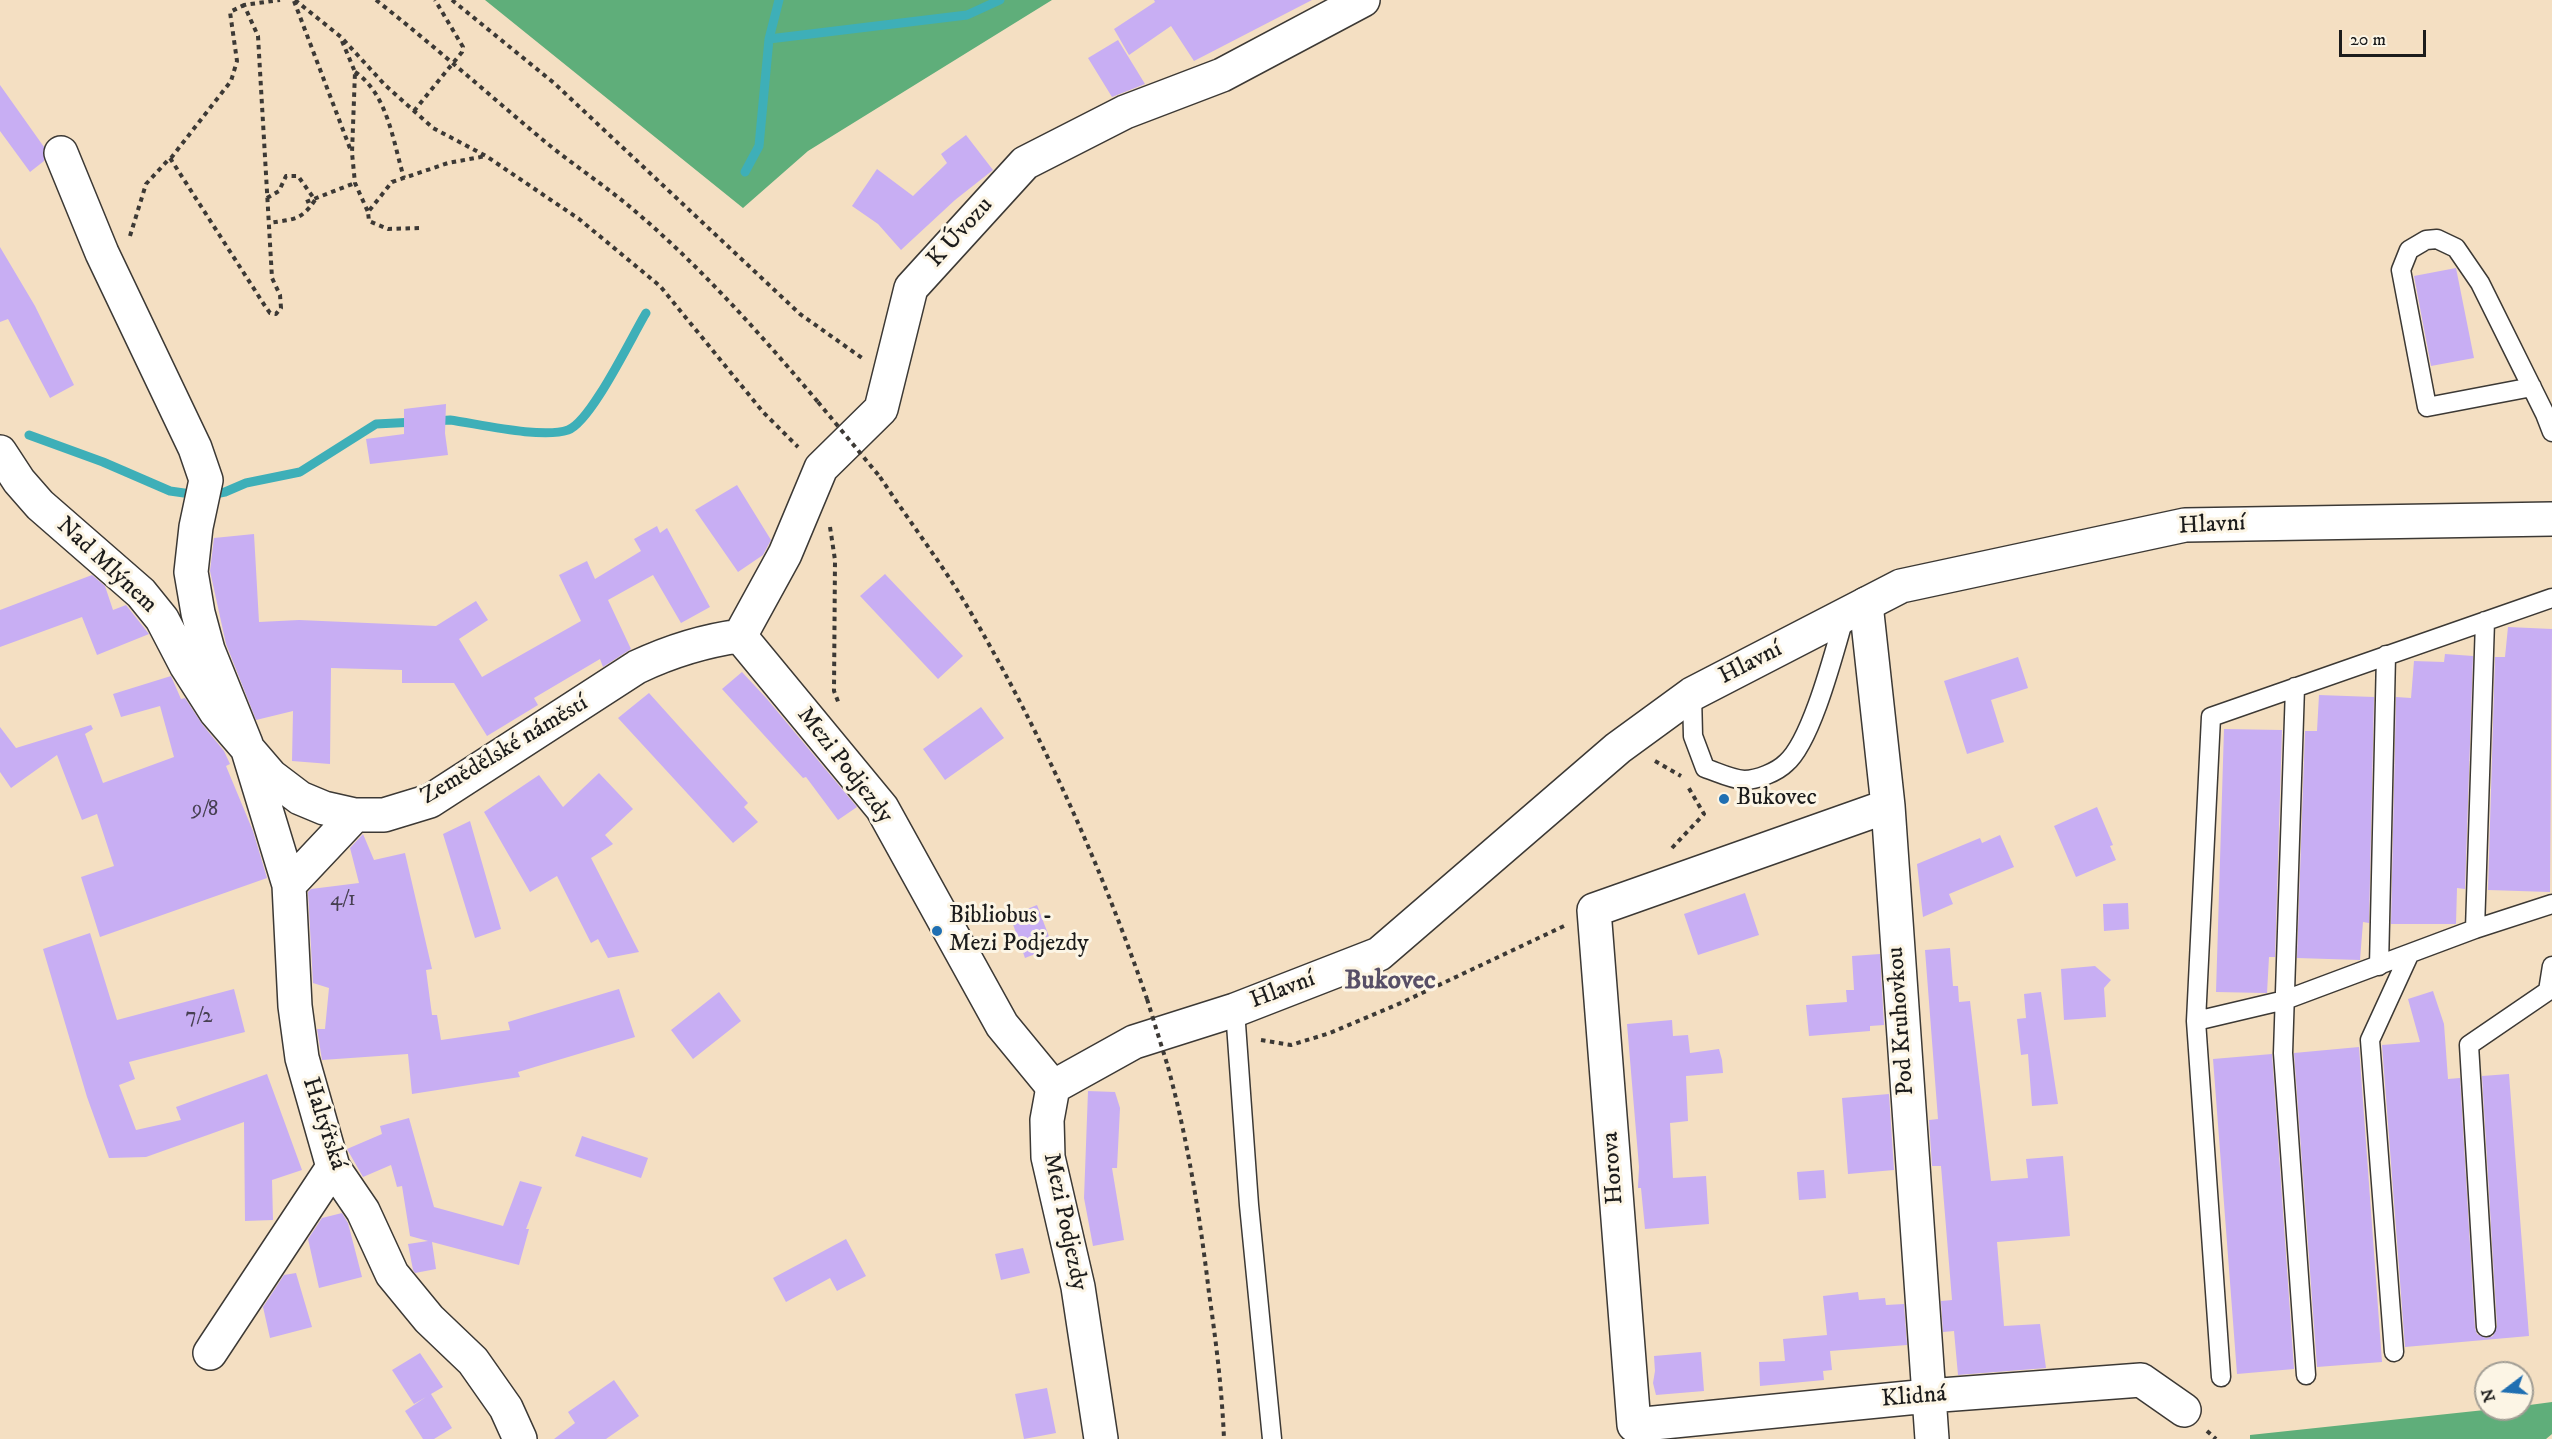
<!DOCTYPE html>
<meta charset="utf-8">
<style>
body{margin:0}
#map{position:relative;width:2552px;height:1439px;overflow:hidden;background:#f4dfc2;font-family:"IM FELL DW Pica",serif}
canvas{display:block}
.north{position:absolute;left:2474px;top:1361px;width:60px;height:60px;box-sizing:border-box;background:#fcf5e5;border:2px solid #a29e95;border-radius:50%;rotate:254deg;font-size:16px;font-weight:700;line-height:24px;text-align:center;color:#1c1c1c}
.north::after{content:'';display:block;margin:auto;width:21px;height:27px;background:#1f6fb2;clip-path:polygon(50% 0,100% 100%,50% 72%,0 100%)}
.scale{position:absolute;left:2339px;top:30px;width:87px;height:27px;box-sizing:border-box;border:3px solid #1c1c1c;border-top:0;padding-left:8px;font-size:18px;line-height:21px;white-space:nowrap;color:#1c1c1c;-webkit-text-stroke:4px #fcf5e5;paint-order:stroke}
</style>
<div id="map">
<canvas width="2552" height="1439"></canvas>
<div class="north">N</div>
<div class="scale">20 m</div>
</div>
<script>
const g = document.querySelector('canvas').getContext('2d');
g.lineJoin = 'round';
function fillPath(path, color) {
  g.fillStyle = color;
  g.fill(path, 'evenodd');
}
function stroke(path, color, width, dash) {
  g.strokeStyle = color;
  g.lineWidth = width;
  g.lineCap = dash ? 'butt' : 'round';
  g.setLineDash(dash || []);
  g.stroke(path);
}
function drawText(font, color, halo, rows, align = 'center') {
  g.font = font + ' "IM FELL DW Pica",serif';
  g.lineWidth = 6;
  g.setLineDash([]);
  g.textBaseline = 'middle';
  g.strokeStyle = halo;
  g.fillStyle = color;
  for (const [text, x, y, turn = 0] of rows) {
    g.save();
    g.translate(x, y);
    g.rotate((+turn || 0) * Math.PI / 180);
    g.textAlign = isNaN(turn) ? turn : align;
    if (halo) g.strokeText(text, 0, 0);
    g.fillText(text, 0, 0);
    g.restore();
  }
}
fillPath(new Path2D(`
 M485,0H1052L808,151L743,208Z
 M2552,1402V1434L2546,1439H2250V1435L2494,1409H2522V1406Z`), '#5fae7a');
stroke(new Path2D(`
 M769,39L967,15L1000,0
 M745,172L759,146L769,39L779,0
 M435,421L450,420C479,424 542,439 568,430C591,422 632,336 646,313
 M29,435L103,462L170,491L205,496L225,492L246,483L300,472L376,424L415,422`), '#3eafb8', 9);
fillPath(new Path2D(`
 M1154,0H1312L1194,61L1171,26L1129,55L1114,29L1155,2Z
 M1118,40L1145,84L1112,97L1088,58Z
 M0,85L44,147V161L30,172L0,131Z
 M966,135L993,170L955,200L901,250L878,224L852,206L877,169L913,196L947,163L941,154Z
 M0,247L35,306L74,385L50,398L8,319L0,322Z
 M2456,268L2474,358L2431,366L2414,276Z
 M446,404L445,433L448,455L370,464L366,439L404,434V409Z
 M737,485L771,540L763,555L738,572L695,510Z
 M657,526L660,533L667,528L710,607L681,623L653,575L608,600L631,649L603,667L600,659L534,698L538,705L487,736L454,683H402V670L331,668L330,764L292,761L293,711L256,720L226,644L210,571L214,538L254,534L259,622L299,620L436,626L476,601L488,620L459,639L482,677L581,621L559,575L587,561L595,579L641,551L634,539Z
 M885,574L963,656L938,679L860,596Z
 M92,575L105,586L113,610L126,605L149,634L97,655L82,617L0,647V610Z
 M2508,627L2552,629L2550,892L2488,890L2495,657H2505Z
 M2445,654L2473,656L2465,889L2457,888L2456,924H2391L2396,697L2411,698L2414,661L2444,662Z
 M2018,657L2028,688L1991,700L2004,742L1967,754L1944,681Z
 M742,672L767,699L857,807L838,820L806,777L803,778L722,689Z
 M171,676L181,699L185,698L202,724L224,751L230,764L226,766L253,831L267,878L100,937L81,877L114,866L97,814L82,820L57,755L11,788L0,772V727L16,748L91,725L93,729L85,734L103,783L174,757L160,706L121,717L113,694Z
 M649,693L748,803L744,807L758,822L733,843L618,718Z
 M2319,695L2374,697L2369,923L2363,922L2360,960L2297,958L2305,731H2317Z
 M981,707L1004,738L945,780L923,749Z
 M2224,729L2282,730L2275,957H2269L2267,993H2265L2216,992Z
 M599,773L633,809L605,835L613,844L591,858L639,952L608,958L598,939L591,943L557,876L530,892L484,812L539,775L563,807Z
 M2097,807L2113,845L2110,846L2116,860L2076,877L2054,826Z
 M470,821L501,929L475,938L443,834Z
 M363,834L374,860L405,853L432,969L426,970L432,1015H437L441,1040L510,1030L508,1022L619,989L635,1037L518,1072L520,1077L412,1094L408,1054L322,1060L317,1029H325L329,988L313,983L308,892L311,889L359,883L350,848Z
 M2000,835L2014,867L1949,894L1953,904L1923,917L1917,864L1980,838L1982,843Z
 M1745,893L1759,935L1698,955L1684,914Z
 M2128,903L2129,929L2104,931L2103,904Z
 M1037,905L1053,947L1025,958L1010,916Z
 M90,933L117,1020L234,989L245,1032L129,1062L135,1079L119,1085L136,1130L181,1120L176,1107L267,1074L302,1170L272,1180L273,1220L245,1221L244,1122L146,1157L109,1158L87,1097L43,949Z
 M1950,948L1953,986H1958L1959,1002L1970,1001L1991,1181L2028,1178L2026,1159L2063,1156L2070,1236L1997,1242L2004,1326L2040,1324L2046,1368L1958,1375L1954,1331L1943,1332L1941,1301L1952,1300L1941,1166H1932L1929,1120L1938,1119L1925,950Z
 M1880,954L1884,1025L1870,1026V1031L1809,1036L1806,1005L1847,1002L1846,990H1854L1852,956Z
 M2095,966L2111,980L2104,988L2106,1017L2064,1020L2061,969Z
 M2433,991L2444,1024L2448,1079L2460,1078L2475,1328L2477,1334L2486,1338L2493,1336L2497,1326L2482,1076L2509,1074L2529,1336L2405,1347L2382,1045L2420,1042L2408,999Z
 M719,992L741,1021L693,1059L671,1030Z
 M2041,992L2058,1104L2032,1106L2028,1054L2021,1055L2017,1019L2026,1018L2024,994Z
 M1672,1020L1673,1036L1688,1035L1690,1053L1719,1049L1722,1060L1723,1073L1686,1076L1688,1121L1670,1123L1673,1178L1706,1176L1709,1224L1645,1229L1641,1188H1638L1639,1167L1627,1024Z
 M2359,1047L2382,1362L2317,1367L2294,1053Z
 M2272,1054L2294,1369L2237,1374L2213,1059Z
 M1088,1091L1115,1092L1120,1108L1117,1168H1112L1124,1240L1093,1246L1084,1198Z
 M1889,1094L1894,1170L1848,1174L1842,1098Z
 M409,1118L434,1207L503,1226L520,1181L542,1187L526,1229H529L519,1265L432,1242L436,1269L415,1273L413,1270L408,1244L428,1241L410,1236L402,1186L397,1187L391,1165L363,1177L347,1149L382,1134L380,1126Z
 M582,1136L648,1158L641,1178L575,1156Z
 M1824,1170L1826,1198L1799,1200L1797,1172Z
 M342,1213L348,1223L362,1277L319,1288L308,1239L322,1218Z
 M846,1239L866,1276L837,1291L830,1278L786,1302L773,1278Z
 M1023,1248L1030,1273L1001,1280L995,1254Z
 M296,1273L312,1327L270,1338L263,1307L284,1275Z
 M1858,1292L1859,1300L1885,1298L1886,1305L1904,1304L1907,1345L1830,1351L1832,1370L1823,1371L1824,1380L1760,1386L1759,1362L1785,1361L1783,1339L1827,1335L1823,1296Z
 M1701,1352L1704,1391L1656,1395L1653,1383L1655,1371L1654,1356Z
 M420,1353L443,1387L431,1394L452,1428L434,1439H423L405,1411L426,1397L414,1404L392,1370Z
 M614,1380L639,1416L606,1439H554L575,1423L568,1412Z
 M1047,1388L1056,1433L1024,1439L1015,1394Z`), '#c8aef3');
const service = new Path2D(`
 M2532,387L2427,407L2401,270L2409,250L2426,240L2437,239L2456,248L2480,283L2545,414L2552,432
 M2295,687L2283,1053L2306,1375
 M1692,694L1693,736L1705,768C1717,772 1731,779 1744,780C1757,780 1777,772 1786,763C1812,741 1835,649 1845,615
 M2475,929L2552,904
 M2379,966L2386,655
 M1235,1010L1249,1205L1272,1439
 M2196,1021L2285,1000L2475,929L2485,621
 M2486,1327L2469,1045L2548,991L2552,966
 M2394,1352L2370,1040L2409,955
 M2221,1377L2196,1021L2211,717L2552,598`);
const minor = new Path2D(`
 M61,153L102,253L195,448L206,480L196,527L191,572L198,613L208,650L246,744L289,885
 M0,452L19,481L40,505L141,593L162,619L186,665L216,712L271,776L300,798L324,808L355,815H384L430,801L637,667C671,651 702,641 740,636
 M1866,604L1888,806L1932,1439
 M740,636L785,554L821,468L881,409L911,288L1025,163L1125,112L1222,75L1363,0
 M740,636L882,808L1002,1025L1053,1087
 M1888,806L1594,910L1634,1425L1928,1396L2141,1380L2184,1410
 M355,815L289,885L295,1006L302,1058L333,1167L363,1211L392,1274L429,1319L473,1361L506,1408L520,1439
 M210,1353L333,1167`);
const tertiary = new Path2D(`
 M1101,1439L1078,1287L1048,1157L1047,1120L1053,1087L1134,1042L1235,1010L1379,954L1618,748L1692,694L1901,586L2185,525L2552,519`);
stroke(service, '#3c3935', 21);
stroke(minor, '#3c3935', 36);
stroke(tertiary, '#3c3935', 36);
stroke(new Path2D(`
 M295,0L341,37L385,85L433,128L486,156L579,219L660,286L763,412L798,447
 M376,0C433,45 487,93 543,140C573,165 606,186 636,212C703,269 761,335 818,402
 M452,0L554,83L800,314L862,358
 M294,1L351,151
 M342,41L355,72L352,153L355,183L368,212
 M355,72C388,94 393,142 404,178
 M414,111L462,52L463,47L435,0
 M171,158L231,81L237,61L230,12L244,5
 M267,198L279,191L286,176H298L315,200C301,221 293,219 269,223
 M306,202L355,183
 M419,228L388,229L369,221L368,212L392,182L448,163L486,156
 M130,236L146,184L170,158L265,306L270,313L276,314L281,308L280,295L272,278L258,36L244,5L280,0
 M880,477C911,524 946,569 974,618C1044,739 1101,866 1147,999
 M830,527L835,560L834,691L839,704
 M1655,761L1681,776
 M1672,848L1704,814L1687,785
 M1261,1040L1291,1045L1330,1033L1403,1002L1564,926
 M1168,1067C1188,1141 1200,1217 1209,1293C1216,1341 1222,1390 1224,1439
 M2207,1431L2216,1439`), '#3c3935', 4, [4.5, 4.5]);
stroke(service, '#fff', 18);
stroke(minor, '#fff', 33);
stroke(tertiary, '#fff', 33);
stroke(new Path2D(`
 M818,402L880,477
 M1147,999L1168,1067`), '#3c3935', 4, [4.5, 4.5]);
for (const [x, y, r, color] of [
 [1724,799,6,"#1f6fb2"],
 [937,931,6,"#1f6fb2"]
]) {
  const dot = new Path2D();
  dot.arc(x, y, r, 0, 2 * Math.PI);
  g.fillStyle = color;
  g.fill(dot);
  stroke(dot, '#fcf5e5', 2);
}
drawText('21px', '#474052', null, [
 ["9/8",205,811],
 ["4/1",343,901],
 ["7/2",199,1018]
]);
drawText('24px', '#1c1c1c', '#fcf5e5', [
 ["K Úvozu",961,233,-48],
 ["Hlavní",2212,526,-3],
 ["Nad Mlýnem",106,566,43],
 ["Hlavní",1751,664,-27],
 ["Zemědělské náměstí",505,751,-31],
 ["Mezi Podjezdy",844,766,52],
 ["Hlavní",1283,991,-21],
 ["Pod Kruhovkou",1902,1021,-94],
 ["Haltýřská",323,1124,72],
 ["Horova",1614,1168,-94],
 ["Mezi Podjezdy",1064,1222,78],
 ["Klidná",1914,1398,-5]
]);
drawText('24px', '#1c1c1c', '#fcf5e5', [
 ["Bukovec",1736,799],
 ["Bibliobus -",949,917],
 ["Mezi Podjezdy",949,945]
], 'left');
drawText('bold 27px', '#584f67', '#fcf5e5', [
 ["Bukovec",1390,982]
]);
</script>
